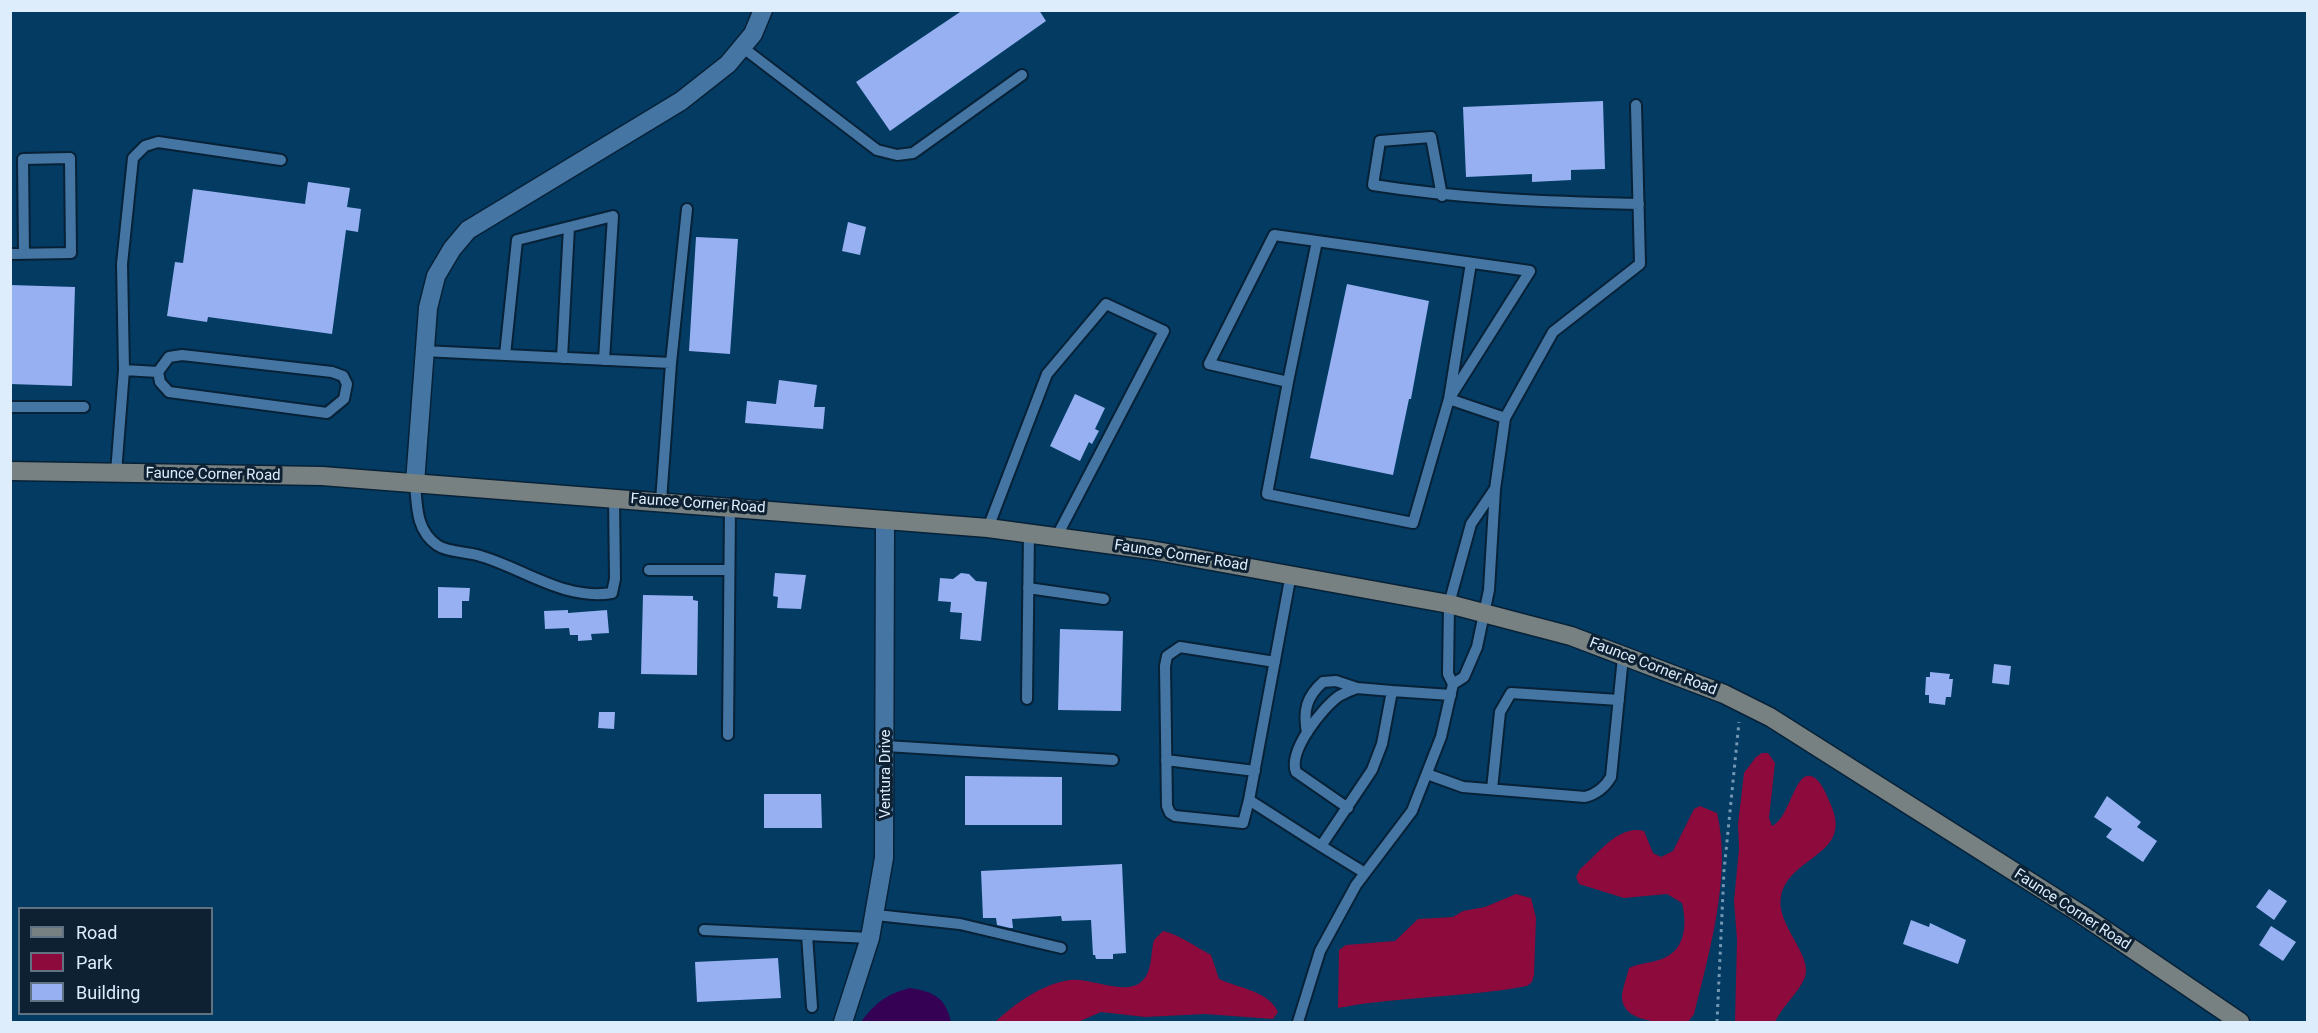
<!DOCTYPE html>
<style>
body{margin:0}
#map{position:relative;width:2318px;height:1033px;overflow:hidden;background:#033b63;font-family:Roboto,sans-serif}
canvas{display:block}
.frame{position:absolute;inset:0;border:12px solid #deedfc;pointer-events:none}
.legend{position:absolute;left:18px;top:907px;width:195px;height:108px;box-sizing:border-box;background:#0d2133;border:2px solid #617383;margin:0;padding:8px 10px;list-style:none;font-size:18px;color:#deedfc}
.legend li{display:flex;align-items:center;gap:12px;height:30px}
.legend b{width:30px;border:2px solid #617383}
</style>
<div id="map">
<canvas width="2318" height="1033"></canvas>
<div class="frame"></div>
<ul class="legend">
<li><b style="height:8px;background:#778181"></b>Road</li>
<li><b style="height:16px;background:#8c0a3c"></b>Park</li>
<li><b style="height:16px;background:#96b0f1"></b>Building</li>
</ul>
</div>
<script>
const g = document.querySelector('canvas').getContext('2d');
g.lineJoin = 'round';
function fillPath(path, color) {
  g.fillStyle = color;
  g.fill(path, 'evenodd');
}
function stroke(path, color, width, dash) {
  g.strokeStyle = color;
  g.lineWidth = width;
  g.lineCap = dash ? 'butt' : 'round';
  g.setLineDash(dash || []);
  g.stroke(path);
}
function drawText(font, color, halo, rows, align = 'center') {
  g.font = font + ' Roboto,sans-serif';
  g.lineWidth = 6;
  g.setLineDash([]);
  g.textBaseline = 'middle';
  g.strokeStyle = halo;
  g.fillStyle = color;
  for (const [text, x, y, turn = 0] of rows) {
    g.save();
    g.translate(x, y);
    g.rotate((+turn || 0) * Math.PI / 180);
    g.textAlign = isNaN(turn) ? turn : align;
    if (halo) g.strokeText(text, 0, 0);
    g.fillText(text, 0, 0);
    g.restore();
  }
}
fillPath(new Path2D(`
 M1762,753H1768L1775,763L1769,818L1772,826C1791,818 1795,764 1815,778C1823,784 1827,797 1831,805C1853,856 1790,855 1781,896C1775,924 1813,955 1805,977C1799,993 1782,1006 1775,1022H1735L1737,940L1734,901L1739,849L1738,824L1744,773L1756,757Z
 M1700,806L1717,813C1732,874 1709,954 1694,1014L1688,1022C1670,1023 1620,1025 1622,995C1623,986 1627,977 1629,968C1640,963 1651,963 1662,959C1686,950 1687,924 1682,903L1667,894L1624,898L1579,884L1576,877L1580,869C1598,854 1619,824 1644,831L1653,853L1661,857L1673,851L1694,809Z
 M1516,894L1531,898L1536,918L1534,975L1532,982L1527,986C1464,998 1400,996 1338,1008L1339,950L1346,945L1395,941L1418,919L1453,917L1463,911L1485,907Z
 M1163,931C1182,936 1194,946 1211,955L1219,979C1238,988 1269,991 1278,1012L1273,1019L1205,1014L1145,1017L1101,1012L1078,1022H995C1015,1004 1041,984 1070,980C1090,977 1125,996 1141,982C1153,972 1150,955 1154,940Z`), '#8c0a3c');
fillPath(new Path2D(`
 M910,988C934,992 945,997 951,1022H861C875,1003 886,994 910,988Z`), '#350154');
fillPath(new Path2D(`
 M963,10H1039L1046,21L890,131L856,82Z
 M1603,101L1605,169L1571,170V180L1532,182V174L1466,177L1463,107Z
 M308,182L350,188L347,207L361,209L358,232L346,230L332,334L208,317L207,322L167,316L175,262L183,263L193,189L305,204Z
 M848,222L866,227L860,255L842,251Z
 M696,237L738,239L730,354L689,351Z
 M1347,284L1429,301L1411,399H1409L1393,475L1310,458Z
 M10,285L75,287L72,386L10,384Z
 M779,380L817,385L814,407H825L823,429L745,423L747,401L776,404Z
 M1075,394L1105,408L1095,429L1099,431L1092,444L1089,442L1080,461L1050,446Z
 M775,573L806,575L801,609L777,608L778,597L773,596Z
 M961,573L969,574L976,581L987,582L981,641L960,639L962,613L950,612L951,602L938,601L940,578L953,579Z
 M438,587L470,588L469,601H462V618H438Z
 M643,595L693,596V600L698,601L697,675L641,674Z
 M568,610V613L607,610L609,633L591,634L592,640L578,641V635H570L569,628L545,629L544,611Z
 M1060,629L1123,631L1121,711L1058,710Z
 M1994,664L2011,666L2009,685L1992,683Z
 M1930,672L1950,674L1949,679H1953L1951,697H1946L1945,705L1929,703V695H1925L1926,677H1930Z
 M599,712H615L614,729L598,728Z
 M965,776L1062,777V825H965Z
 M764,794H821L822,828H764Z
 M2107,796L2141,822L2137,827L2157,841L2143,862L2106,837L2112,829L2094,817Z
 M1122,864L1126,953L1113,954V959H1096L1095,955H1093L1091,920L1062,921L1061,916L1012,919L1013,928H1010L997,925L996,918H983L981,871Z
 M2269,889L2287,901L2274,920L2256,907Z
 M1911,920L1929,927L1930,923L1966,940L1958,964L1903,944Z
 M2271,926L2296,942L2283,961L2259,945Z
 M778,958L781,998L697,1002L695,962Z`), '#96b0f1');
const lane = new Path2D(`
 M742,47L877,150L897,155L913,153L1022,75
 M1442,196L1431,137L1380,141L1373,185C1461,199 1549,202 1639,204
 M10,254L71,253L70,158L23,159L24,254
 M1471,263L1449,399L1413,523L1267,494L1288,382L1209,364L1274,235L1530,271L1449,399L1505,418
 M423,351L671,363L687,209
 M182,355L332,372L343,376L347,384L344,399L327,413L169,392L160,382L158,372L169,357Z
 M505,355L517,240L613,216L604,360
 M562,358L569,227
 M124,370L122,264L133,158L145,146L158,142L281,160
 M1288,382L1317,241
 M10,407H84
 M116,473L124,370L158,372
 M415,483C417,507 416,530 437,545C447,552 466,552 477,555C522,567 563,601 612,593L615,579L614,498
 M661,501L671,363
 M988,528L1047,374L1106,304L1164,331L1057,536
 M649,570H729
 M1291,574L1249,800L1321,846
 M1028,588L1104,599
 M1453,684L1464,677L1477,647L1489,590L1495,489L1505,418L1553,332L1640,264L1636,105
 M1027,699L1029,533
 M1307,733C1303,711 1306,697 1323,682L1336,681L1357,688L1392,691
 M728,735L730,506
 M886,746L1113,760
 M1166,760L1255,771
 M1427,774L1463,787L1585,797C1597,794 1605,787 1611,777L1623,657
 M1492,789L1500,712L1511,693L1619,700
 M1249,800L1243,823L1175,816L1170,813L1167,806L1165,666L1167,656L1180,647L1275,662
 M1348,808L1296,772C1288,751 1322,708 1339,696C1344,693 1351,690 1357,688
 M1365,873L1321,846L1372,770L1382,744L1392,691L1451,695
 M876,915L960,924L1061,948
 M704,930L870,938
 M807,935L812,1007
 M1298,1022L1320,951L1356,885L1412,811L1441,737L1453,684L1448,674L1449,604L1471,524L1494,490`);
const street = new Path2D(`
 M415,483L428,308L436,276L452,249L468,230L681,101L728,64L753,34L763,10
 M843,1022L870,938L884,858L885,520`);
const secondary = new Path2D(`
 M10,471L322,476L988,528L1151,550L1449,604L1571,636L1724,694L1770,717L2081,914L2240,1022`);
stroke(lane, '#072137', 14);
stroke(street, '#072137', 21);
stroke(secondary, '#072137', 21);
stroke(new Path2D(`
 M1717,1022L1724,871L1739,722`), '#7497b2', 3, [3, 4.5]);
stroke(lane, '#4576a3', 10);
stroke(street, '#4576a3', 18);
stroke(secondary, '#778181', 18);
drawText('15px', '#deedfc', '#0d2133', [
 ["Faunce Corner Road",213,475,1],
 ["Faunce Corner Road",698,504,4],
 ["Faunce Corner Road",1181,556,9],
 ["Faunce Corner Road",1653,667,21],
 ["Ventura Drive",886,774,-90],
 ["Faunce Corner Road",2072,910,33]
]);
</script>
